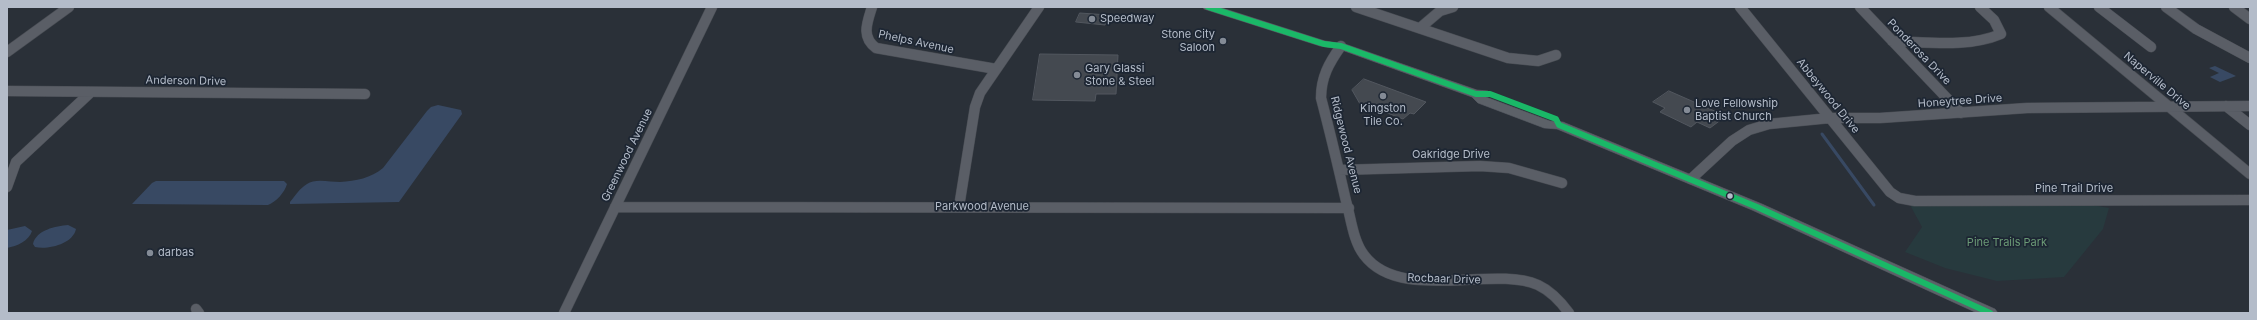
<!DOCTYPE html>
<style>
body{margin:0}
#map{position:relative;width:2257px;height:320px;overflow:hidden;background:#2a3038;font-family:Inter,sans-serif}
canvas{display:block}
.frame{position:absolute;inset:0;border:8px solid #b4bcc9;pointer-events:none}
</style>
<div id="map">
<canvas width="2257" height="320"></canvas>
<div class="frame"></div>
</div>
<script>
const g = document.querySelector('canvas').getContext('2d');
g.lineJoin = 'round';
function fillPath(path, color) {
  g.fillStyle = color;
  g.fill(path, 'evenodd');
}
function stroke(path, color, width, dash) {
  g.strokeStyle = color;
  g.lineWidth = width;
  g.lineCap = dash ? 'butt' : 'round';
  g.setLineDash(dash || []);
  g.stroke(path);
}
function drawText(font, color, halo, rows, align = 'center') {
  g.font = font + ' Inter,sans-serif';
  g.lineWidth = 3.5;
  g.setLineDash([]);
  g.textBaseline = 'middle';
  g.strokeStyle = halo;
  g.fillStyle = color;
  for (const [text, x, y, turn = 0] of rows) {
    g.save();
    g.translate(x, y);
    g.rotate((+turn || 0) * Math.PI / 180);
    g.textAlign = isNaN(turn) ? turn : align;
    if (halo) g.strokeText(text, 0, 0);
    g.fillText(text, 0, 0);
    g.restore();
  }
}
fillPath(new Path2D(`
 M1910,205H2092L2109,208L2103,229L2064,277L1997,281L1945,268L1905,252L1922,227Z`), '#273a3e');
fillPath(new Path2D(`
 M2215,66L2236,76L2220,82L2210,77L2219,73L2209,68Z
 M438,105L461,110L462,114L399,202L290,204V202C295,196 300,188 307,184C315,178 330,182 340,182C356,181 371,178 383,168L427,111L431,107Z
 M156,181H284L287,184C285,192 276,202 268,205L132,204L152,183Z
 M68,225L76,229C73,244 48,250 35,247L33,244C36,230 56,226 68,225Z
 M25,226L32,231C29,241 17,246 7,248V230Z`), '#384963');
stroke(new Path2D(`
 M1822,134L1874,205`), '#384963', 3);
const building = new Path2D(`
 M1080,13L1108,15L1105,25L1076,22Z
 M1040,54L1118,55L1116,94H1096L1095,101L1033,100Z
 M1364,79L1426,102L1414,114L1410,113L1403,119L1364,104H1360L1352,90Z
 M1669,91L1726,116L1710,128L1697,122L1691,127L1660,112L1665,108L1653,102Z`);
fillPath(building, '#444950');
stroke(building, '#52575f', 1);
const minor = new Path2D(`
 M872,7C867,23 861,37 876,48L996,69
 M1356,7L1508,58L1538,61L1556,55
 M1740,7L1890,192L1899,198L1915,201L2250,200
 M1860,7L1961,113
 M2049,7L2250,174
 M2099,7L2151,47
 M2166,7L2196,29L2250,58
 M2234,7L2250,19
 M1420,28L1440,11L1453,7
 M1892,41C1927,42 1968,48 2001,34L1994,20L1980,7
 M1341,46C1329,63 1321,77 1321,98C1330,132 1338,166 1346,201C1351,218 1353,241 1364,255C1400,303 1492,265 1538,285C1551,291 1561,302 1569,313
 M7,52L69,7
 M7,91L365,94
 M2226,106L2250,125
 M1339,170L1480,166L1509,168L1562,183
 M1691,179L1732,141L1749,130L1769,124L1830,118H1880L2027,108L2250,106
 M7,187L16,162L91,92
 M615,207L1349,208
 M959,207L975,107L980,93L1039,7
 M196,309L199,313
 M564,313L712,7`);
const major = new Path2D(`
 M1203,7H1219L1325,41L1345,44L1477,90L1488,91L1490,94L1486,97L1550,121L1563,122L1762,204L1995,309L1998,313H1977L1752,210L1557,129L1544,128L1478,103L1472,97L1339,49L1320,46L1204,9Z`);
stroke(minor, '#484c53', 11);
stroke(major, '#484c55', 1);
stroke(minor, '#5a5e66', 10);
fillPath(major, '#5c6168');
stroke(new Path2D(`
 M1208,7L1324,44L1341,46L1476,94H1490L1556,119L1559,125L1757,207L1990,313`), '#1ab867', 6);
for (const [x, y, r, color] of [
 [1092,19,4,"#848b96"],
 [1223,41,4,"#848b96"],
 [1077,75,4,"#848b96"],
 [1383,96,4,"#848b96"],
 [1687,110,4,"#848b96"],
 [1730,196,3.5,"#b4bcc9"],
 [150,253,4,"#848b96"]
]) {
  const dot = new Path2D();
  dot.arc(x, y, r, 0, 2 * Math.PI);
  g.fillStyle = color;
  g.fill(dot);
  stroke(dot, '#1d2633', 1.5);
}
drawText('11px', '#b4bcc9', '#1d2633', [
 ["Speedway",1100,19],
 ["Stone City",1215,35,"right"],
 ["Saloon",1215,48,"right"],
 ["Gary Glassi",1085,69],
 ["Stone & Steel",1085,82],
 ["Love Fellowship",1695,104],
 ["Baptist Church",1695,117],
 ["Kingston",1383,109,"center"],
 ["Tile Co.",1383,122,"center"],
 ["darbas",158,253]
], 'left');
drawText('11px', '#b4bcc9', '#1d2633', [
 ["Phelps Avenue",916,42,12],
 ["Ponderosa Drive",1919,52,46],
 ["Anderson Drive",186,81,1],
 ["Naperville Drive",2157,81,40],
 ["Abbeywood Drive",1828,96,51],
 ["Honeytree Drive",1960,101,-4],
 ["Ridgewood Avenue",1346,145,76],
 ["Greenwood Avenue",627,155,-64],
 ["Oakridge Drive",1451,155],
 ["Pine Trail Drive",2074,189],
 ["Parkwood Avenue",982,207],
 ["Rocbaar Drive",1444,279,2]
]);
drawText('11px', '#6b9a76', '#1d2633', [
 ["Pine Trails Park",2007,243]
]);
</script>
